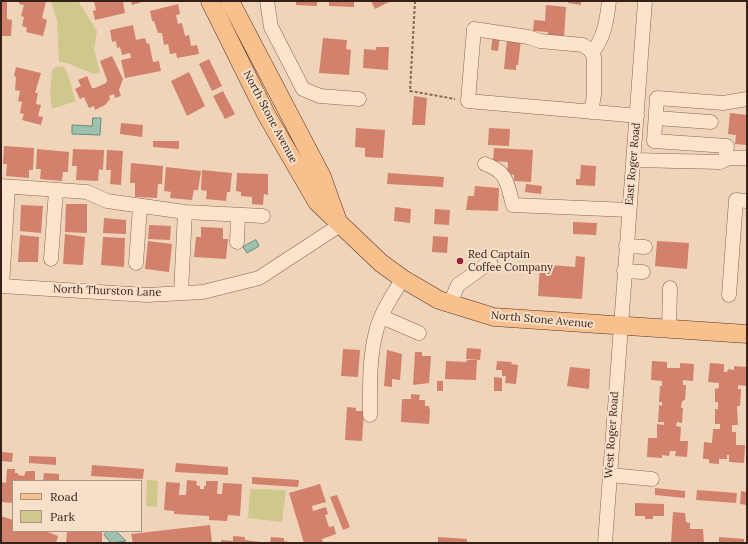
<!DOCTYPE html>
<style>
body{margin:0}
#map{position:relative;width:748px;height:544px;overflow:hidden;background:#f0d4b9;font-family:Lora,serif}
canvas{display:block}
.frame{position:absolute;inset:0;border:2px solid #352119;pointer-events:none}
.legend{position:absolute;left:12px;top:480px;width:130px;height:52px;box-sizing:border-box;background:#f7e0c9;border:1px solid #a99483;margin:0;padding:5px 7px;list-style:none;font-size:12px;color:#352119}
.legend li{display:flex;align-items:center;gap:8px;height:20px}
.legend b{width:20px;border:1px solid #a99483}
</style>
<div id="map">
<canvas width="748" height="544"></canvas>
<div class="frame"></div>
<ul class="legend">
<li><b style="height:5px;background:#f8c08c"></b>Road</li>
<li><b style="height:11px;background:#cec88d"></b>Park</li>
</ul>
</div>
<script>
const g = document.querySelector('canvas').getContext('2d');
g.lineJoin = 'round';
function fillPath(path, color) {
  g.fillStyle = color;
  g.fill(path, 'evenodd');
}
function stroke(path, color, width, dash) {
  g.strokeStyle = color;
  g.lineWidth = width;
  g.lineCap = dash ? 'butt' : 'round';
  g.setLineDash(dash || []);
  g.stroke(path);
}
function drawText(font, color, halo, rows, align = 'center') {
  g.font = font + ' Lora,serif';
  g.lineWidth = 4;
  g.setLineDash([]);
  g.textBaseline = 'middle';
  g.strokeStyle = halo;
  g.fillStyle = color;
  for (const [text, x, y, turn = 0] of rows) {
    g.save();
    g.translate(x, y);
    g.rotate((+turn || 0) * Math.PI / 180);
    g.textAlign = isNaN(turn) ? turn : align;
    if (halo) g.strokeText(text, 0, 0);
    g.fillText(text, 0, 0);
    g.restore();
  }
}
fillPath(new Path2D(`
 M51,1H78L97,31L94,50L100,72L94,74L67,63L59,62L57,21Z
 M57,66L64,67C71,78 71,90 76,101L52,109L50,92L52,70Z
 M147,480L158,481L157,507L146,506Z
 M250,489L286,490L282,522L248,518Z`), '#cec88d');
const water = new Path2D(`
 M93,118H101L100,135L72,134V125L92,126Z
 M256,240L259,246L247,253L243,247Z
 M108,531H116L126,541L111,543L104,535Z`);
fillPath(water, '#9ec0af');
stroke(water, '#668d7b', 1);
fillPath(new Path2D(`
 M1,1H7V19L12,20L11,36H1Z
 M19,1H46L42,18L47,20L43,36L26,32L27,28L22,26L24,17L21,16L24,5L19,4Z
 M94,1L123,2L125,13L95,20L93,11L96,10Z
 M131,1H145L132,5Z
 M296,1H317V6L296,5Z
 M329,1H354V7L329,6Z
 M371,1H391L375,9Z
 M568,1H581V5L568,3Z
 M178,4L180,14L176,15L178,24L182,23L185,36L189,35L191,46L197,45L199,54L177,58L176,53L170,54L168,44L164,45L162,33H158L154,21H152L150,11Z
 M546,5L566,7L564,38L547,37L548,32L533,31L534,20L545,21Z
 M133,25L136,40L145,38L147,44L149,43L153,62L159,61L161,71L125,78L121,60L131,58L130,53L122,55L120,47L117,48L116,41L112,42L110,30Z
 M493,34L500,35L498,51L491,50Z
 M323,38L347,40L346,49L351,50L349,75L319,73Z
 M507,39L521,40L518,65H516V70L504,69Z
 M376,47H389L388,70L363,68L364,49L376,50Z
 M112,56L123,79L119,90L121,96L115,98L114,94L109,96L110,99L105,105L95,110L94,106L89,108L84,97L80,99L75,89L81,86L78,80L87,76L92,88H95L106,83L107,80L100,61Z
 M209,59L222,86L212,91L199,64Z
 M16,67L41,73L35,93H38L36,104L41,105L38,116L43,117L41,125L22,120L24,114L20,113L22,102L18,101L20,91L15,90L16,77L14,76Z
 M189,72L205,106L187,116L171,81Z
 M223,91L235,114L225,119L213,96Z
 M414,96L427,98L425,125H412Z
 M730,113L747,115V145L735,144L736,135L728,134Z
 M121,123L143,125L142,137L120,134Z
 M356,128L385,130L383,158L365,157V148L355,147Z
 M489,128L510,129L509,146L488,145Z
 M153,141H179V149L153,147Z
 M4,146L34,148L33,170H29V178L6,176L7,164H3Z
 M494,148L533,150L531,182L514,181V175L507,174L508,162L493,161Z
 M37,149L69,152L68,172H63L62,181L40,179L41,169H36Z
 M73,149L104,150L103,170L99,169L98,181L76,180L77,166H72Z
 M107,150L123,151L121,185L110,184L111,170H106Z
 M131,163L163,166L162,184H158L157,198L135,197V183H130Z
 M581,165L596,166L595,186L576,185V179H580Z
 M166,167L201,171L198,190H194L192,200L170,198L171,192L164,191Z
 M202,170L232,173L230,192H227L226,201L206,199L207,191L201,190Z
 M237,173L268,174V195L264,194L263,205L252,204V197L241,196V192L236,191Z
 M388,173L444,177L443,187L387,184Z
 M526,184L542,186L541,194L525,192Z
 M475,186L499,188L498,211L466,210L468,196H474Z
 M66,204H87V233L65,232Z
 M21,205L43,206L41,233L20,231Z
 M395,207L411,209L410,223L394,221Z
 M435,209L450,210L449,225L434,224Z
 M104,218L126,220V234L103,233Z
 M573,222L597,223L596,235L573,234Z
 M149,225L171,226L170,240L148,239Z
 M201,227L223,228V239H228L226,259L194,257L196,237H201Z
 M65,234L85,237L83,265L63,264Z
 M20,235L39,237L38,262H18Z
 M433,236L448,237L447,253L432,252Z
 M103,237L125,238L124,267L101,265Z
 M148,241L172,244L169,272L145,269Z
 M657,241L689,243L687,269L655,266Z
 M576,256L585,257L582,299L538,296L540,264L575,267Z
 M467,348L481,349L480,360L466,359Z
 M343,349L360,350L358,377L341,376Z
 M387,350L402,354L400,380L392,379V387L384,386Z
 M415,352H422V356H431L429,383L413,385Z
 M467,360H477L476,380L445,379L446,361L466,362Z
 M497,361L512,362L511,364L518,365L516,384L505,383L506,376H502V370H496Z
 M652,361L667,362V368H680V363L694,364L693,381L683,380V385H686L685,400L682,401L681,408H683L682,423L677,422L676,426L681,427L680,441H688L687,457L675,456L676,451H670L669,456L662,455V458L647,457L648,438H657V424L664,425V422H658L659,405L662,406V402H659L660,386H662V381L651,380Z
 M710,363L724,364V372H727L728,369L734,370V366L747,367V386L738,385V389H741L740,406H737L738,425H732V432H736V445H745L744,463L729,462V455H727V459H719V464L709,463V459H703L704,442L712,443L713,429H720V424H715V409H718V402H715V389L719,388V383L708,382Z
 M570,367L590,369L589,389L567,386Z
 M494,377L502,378V391H494Z
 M437,381H443V391H437Z
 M411,394L420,395L419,400H425V406H429L430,411L429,424L401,422L402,399H411Z
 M347,407L356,408V411H364L362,441L345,440Z
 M1,452L13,453L12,462L1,461Z
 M29,456L56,457V465L29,463Z
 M176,463L228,467V475L175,472Z
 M92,465L144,469L143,479L91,476Z
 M7,469H15V473H18V475L24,476L26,471H35V481H13V503L1,502V482L6,483Z
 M44,473L59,474V481H43Z
 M252,477L299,480L298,487L252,484Z
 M187,480L197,481L196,485L200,486V489H204V486H206V481H218L217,494H222L223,483L242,484L240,516L228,515L227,521L209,520V516L174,514V511L164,510L166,482L180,483L179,495H186Z
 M320,484L326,502L312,506L313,511L326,507L328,514L325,515L329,527L334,526L336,534L322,539L323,543H304L289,493Z
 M655,488L685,491V498L655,495Z
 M697,490L737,493L736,503L696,500Z
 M741,491L747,492V505L740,504Z
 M337,495L350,527L343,530L330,497Z
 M635,503L664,504V516H653V519H645V516H635Z
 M673,512L685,513L686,522L690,523V529H703L704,543H671Z
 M1,516L13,520V531H45L58,536L56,543H1Z
 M210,525L212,543H133L131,534Z
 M67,531H102V543H66Z
 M233,536L245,537V540L269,543H221V540L233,541Z
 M271,537L284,538V541L294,543H270Z
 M438,537L467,539V543H438Z
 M719,537L744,539V543H719Z`), '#d1816c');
const minor = new Path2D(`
 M267,1L271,27L303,89L320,96L359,99
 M592,53C604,38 607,20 609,1
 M591,112L594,95V57L590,50L583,45L540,41L528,37L474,29L468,101L617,114L637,116
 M656,118L711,122
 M633,160L720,162L729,158H747
 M725,160L727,146L654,141L657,98L723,103L747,99
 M485,164C508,172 507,184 513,205L629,210
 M1,186L87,192L107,201L185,212L181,293
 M185,212L263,216
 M237,242L238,215
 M626,246L645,247
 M51,259L56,190
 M136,263L140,207
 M624,271L643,272
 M1,286L147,295L203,292L259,278L340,225
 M2,286L8,187
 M729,295L736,200L747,201
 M450,303L458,285L490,262
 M382,317L419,333
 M669,329L670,288
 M370,415C370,387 369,359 376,332C380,314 392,295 403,279
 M610,475L652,479
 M605,543L645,1`);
const major = new Path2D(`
 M210,1L266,114L317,202L381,263L403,279L439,300L494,317L747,334
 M230,1L322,177L337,219`);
stroke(minor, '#876453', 15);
stroke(major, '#543428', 19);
stroke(new Path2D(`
 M415,1L410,91L455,99`), '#876453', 2, [3, 2]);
stroke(minor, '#fbe3cc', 14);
stroke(major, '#f8c08c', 18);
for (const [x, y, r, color] of [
 [460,261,4,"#9a203a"]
]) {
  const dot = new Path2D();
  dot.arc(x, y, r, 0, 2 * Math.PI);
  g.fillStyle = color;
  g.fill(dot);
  stroke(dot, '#f7e0c9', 1.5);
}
drawText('11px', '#352119', '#f7e0c9', [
 ["North Stone Avenue",270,117,62],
 ["East Roger Road",633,164,-85],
 ["North Thurston Lane",107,291,2],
 ["North Stone Avenue",542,320,5],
 ["West Roger Road",612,435,-86]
]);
drawText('11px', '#352119', '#f7e0c9', [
 ["Red Captain",468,255],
 ["Coffee Company",468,268]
], 'left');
</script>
